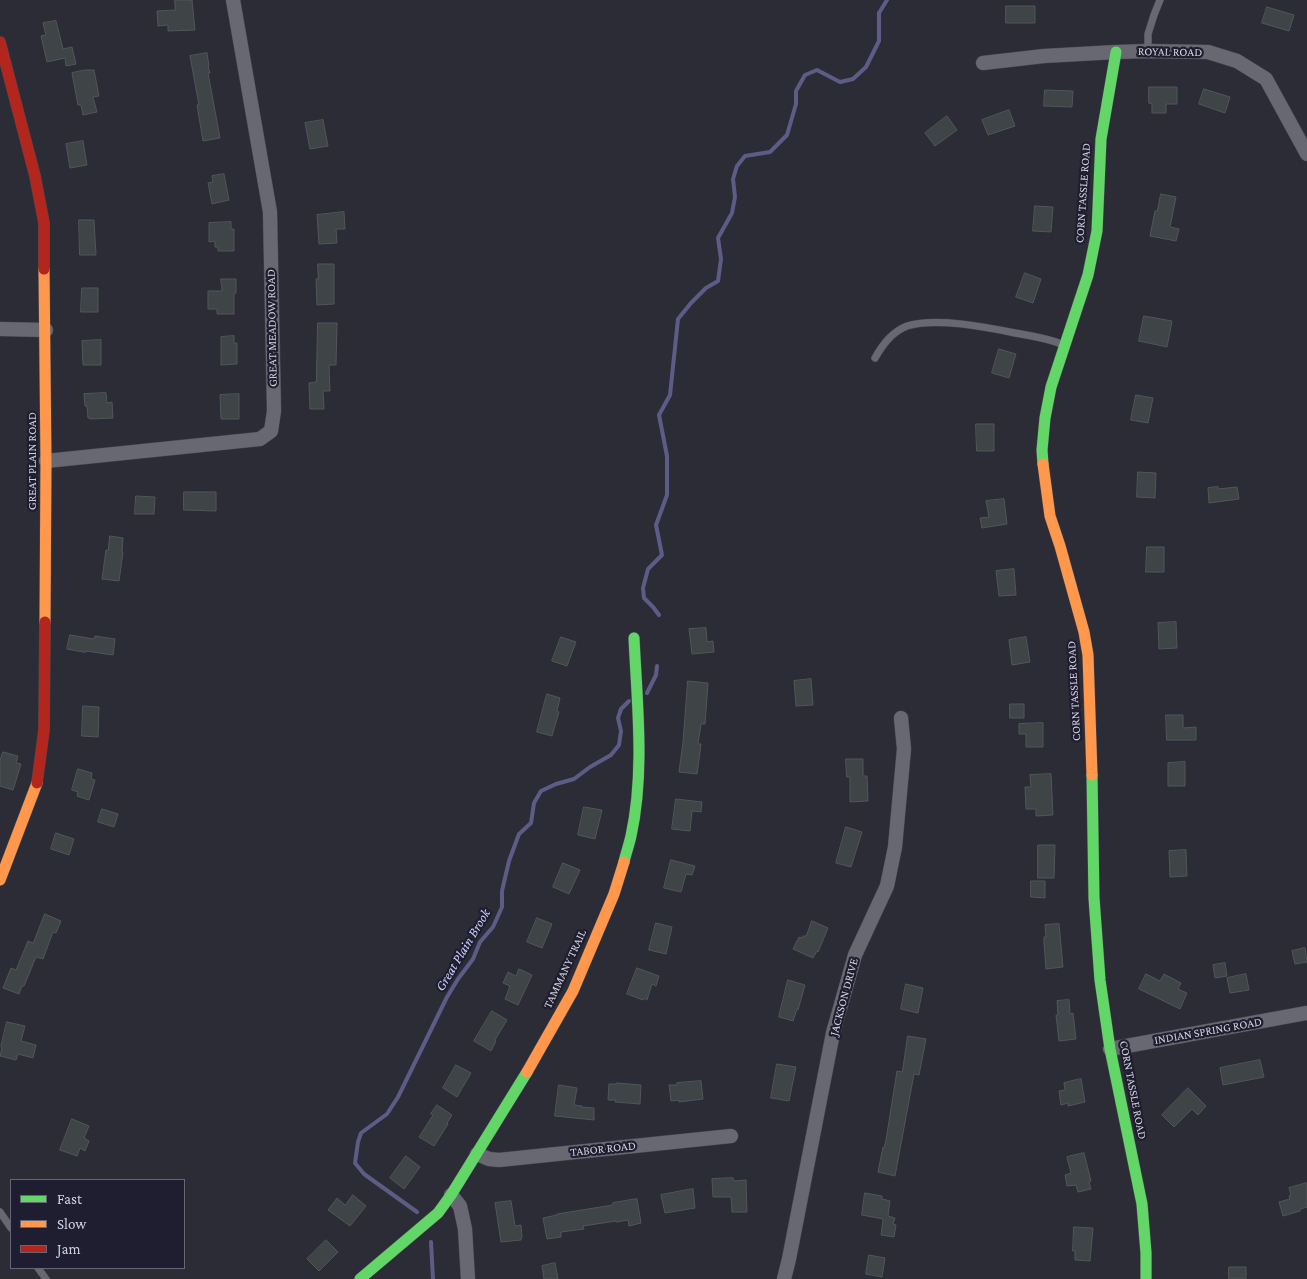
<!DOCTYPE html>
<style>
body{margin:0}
#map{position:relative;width:1307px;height:1279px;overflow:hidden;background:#2c2c37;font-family:"Crimson Pro",serif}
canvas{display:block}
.legend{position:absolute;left:10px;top:1179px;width:175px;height:90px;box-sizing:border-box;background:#1f1e30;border:1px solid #656575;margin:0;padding:6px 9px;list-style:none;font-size:15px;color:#cfd0dc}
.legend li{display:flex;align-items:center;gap:10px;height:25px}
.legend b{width:25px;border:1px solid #656575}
</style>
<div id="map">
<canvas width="1307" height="1279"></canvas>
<ul class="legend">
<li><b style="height:6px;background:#63d668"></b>Fast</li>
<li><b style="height:6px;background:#ff974d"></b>Slow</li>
<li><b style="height:6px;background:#b3261e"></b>Jam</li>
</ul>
</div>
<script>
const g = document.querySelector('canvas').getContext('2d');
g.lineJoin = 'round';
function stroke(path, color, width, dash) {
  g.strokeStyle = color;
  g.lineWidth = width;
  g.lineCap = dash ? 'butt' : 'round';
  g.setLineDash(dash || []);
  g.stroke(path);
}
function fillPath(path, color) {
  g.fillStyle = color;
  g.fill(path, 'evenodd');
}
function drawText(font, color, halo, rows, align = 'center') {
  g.font = font + ' "Crimson Pro",serif';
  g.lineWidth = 4.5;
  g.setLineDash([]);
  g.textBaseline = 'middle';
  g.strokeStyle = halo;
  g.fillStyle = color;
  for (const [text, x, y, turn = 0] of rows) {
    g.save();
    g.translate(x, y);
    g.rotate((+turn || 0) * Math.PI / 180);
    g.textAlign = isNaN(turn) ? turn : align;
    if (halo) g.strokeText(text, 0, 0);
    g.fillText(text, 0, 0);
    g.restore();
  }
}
stroke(new Path2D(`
 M659,615L653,607L644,598L643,588L648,569L662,555L656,525L667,495V456L659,415L670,395L678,319L691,303L706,288L718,281L721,259L718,238L732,213L735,197L733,179L737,166L745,156L770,152L787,135L796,104V91L805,75L817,70L840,82L853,79L866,67L879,41V13L887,0
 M647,693L656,675L657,666
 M417,1212L364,1174L355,1163L358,1142L361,1133L387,1114L398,1097L447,997L458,979L473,959L480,942L493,927L502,907V891L509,861L519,834L531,823L534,803L541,791L556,784L574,779L590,767L611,755L619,745L621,731L618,718L621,709L629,701
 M431,1242L433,1279`), '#5d5c87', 4);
const building = new Path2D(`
 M175,0H192L195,30L168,31V25L158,26L157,11L175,10Z
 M1006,6H1035V23H1006Z
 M1267,7L1294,15L1289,31L1262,23Z
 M56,21L63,49L72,47L76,64L66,66L65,58L47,62L41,36L46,35L43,23Z
 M207,53L209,66H208L210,73H208L220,138L203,141L197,105H199L190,56Z
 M85,70H94L99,96L93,97L97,112L83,115L81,105H78L72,73Z
 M1149,87H1177V104H1166V113H1152V104L1149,103Z
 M1204,89L1230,97L1225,113L1199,104Z
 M1045,90L1073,91L1072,107L1044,106Z
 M1009,110L1015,126L988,135L982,120Z
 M947,116L957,130L935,146L925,133Z
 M323,120L328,146L310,149L305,123Z
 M83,141L87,165L70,168L66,144Z
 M224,174L229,200L212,204L208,183L213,182L212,176Z
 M1161,194L1176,197L1170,227L1179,229L1176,241L1150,236L1155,211H1157Z
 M1035,206L1053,207L1051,232L1033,231Z
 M344,212L345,229H336L337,243L319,244L317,215Z
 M79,220H94L96,255H80Z
 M231,222V229H234V251H218V247H215V241L209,242V223Z
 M318,264H334V304L317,305L316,279H318Z
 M1025,273L1041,279L1033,303L1016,297Z
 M221,279H236V293H234V314H217V309H208V291H222Z
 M82,288H98V312H81Z
 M1144,316L1172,321L1167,347L1139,341Z
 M318,323H337L336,365H329L330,391H323L324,409H310L309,383L316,382Z
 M234,336V343H237V364L221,365V337Z
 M101,340V365H83L82,341Z
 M999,349L1016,354L1009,378L992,373Z
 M106,393L107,403L112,402L113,418L90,419V418H88L87,406H85L84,394Z
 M239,394V419H221L220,395Z
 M1136,395L1153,398L1148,423L1131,420Z
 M976,424H994V451H977Z
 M1138,472L1156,473L1155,498L1137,497Z
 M1218,487V489L1237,487L1239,499L1209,503L1208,488Z
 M184,492H216V511L184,510Z
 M136,496L155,497L154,514H135Z
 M1004,499L1007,524L982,528L980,518L989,517L986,501Z
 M110,536L123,538L122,552H123L119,581L102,579L106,550H108Z
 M1147,547H1164V572H1146Z
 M1014,569L1016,595L999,596L996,571Z
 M1176,622L1177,648L1159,649L1158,623Z
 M706,628L707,642L713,641L714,652L692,654L689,629Z
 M70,635L94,639L95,636L115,639L113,655L86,651V652H83L67,649Z
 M561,637L576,642L567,666L552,661Z
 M1026,637L1030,662L1012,665L1009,640Z
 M811,679L813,705L796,706L794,681Z
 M688,681L708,683L705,724H701L698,744H701L697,774L679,772L683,742Z
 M547,694L560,698L557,711L559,712L552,736L537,732Z
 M1010,704H1024V718H1010Z
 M83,706L99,707L98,737L82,736Z
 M1166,715H1183V728L1196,727V740H1167Z
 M1043,723V747H1026V734H1019V724Z
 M3,752L18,756L16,763L21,764L13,790L0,786V761Z
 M846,759H863V776H867L868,801L850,802V777H847Z
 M1185,762V786H1168V763Z
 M78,769L92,773L91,779L95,780L89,800L77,796L78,792L72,790Z
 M1051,774L1053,815L1036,816V809H1026L1025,787H1031L1030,775Z
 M676,799L702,802L701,812L692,811L690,831L672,829Z
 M584,807L602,810L595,839L578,835Z
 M102,809L118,814L114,827L98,822Z
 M846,827L862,832L851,867L836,863Z
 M56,833L74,839L69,855L51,849Z
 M1038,845H1055L1054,878H1038Z
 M1186,850L1187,876L1170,877L1169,851Z
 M671,860L695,866L692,875L686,874L681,892L664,888Z
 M563,863L580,870L569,894L553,887Z
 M1031,881H1045V898L1031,897Z
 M45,914L61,921L56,933L53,932L43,959L36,957L24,986H22L19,994L3,988L11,968L16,970L28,941L33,943Z
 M537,918L552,924L542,948L527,942Z
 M812,921L828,928L818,952L817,951L813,958L793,949L799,937L802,938L803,936H806Z
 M656,923L672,927L666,954L649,950Z
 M1059,924L1063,967L1046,969L1044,943V937H1046L1045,925Z
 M1305,948L1307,962L1295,964L1292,951Z
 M1225,963L1227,976L1215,978L1213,965Z
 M637,968L659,976L656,986L652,984L647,1000L644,998L643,1000L627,994Z
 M519,969L532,975L518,1005L505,999L510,986L503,983L508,972L516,976Z
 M1146,974L1160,981L1164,974L1181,983L1178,989L1187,993L1180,1009L1139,989Z
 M1246,974L1249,990L1230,993L1227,978Z
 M788,980L805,985L798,1010L797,1009L793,1021L779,1017Z
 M906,984L923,988L918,1013L901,1009Z
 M1069,1000L1070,1014L1073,1013L1076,1039L1059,1041L1056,1015H1058L1057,1001Z
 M492,1011L507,1020L495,1040L496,1041L491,1051L474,1041Z
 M7,1022L25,1026L21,1041L36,1045L33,1058L18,1054L16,1060L0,1056L2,1048L1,1047Z
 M908,1036L926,1039L919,1075L914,1074L895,1176L878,1172L883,1147L884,1148L886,1140L897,1071L902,1072Z
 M1260,1060L1264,1077L1223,1085L1220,1068Z
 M777,1064L796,1067L789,1101L771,1098Z
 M456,1065L471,1073L457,1097L443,1088Z
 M1081,1079L1085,1102L1068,1106V1103L1061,1105L1059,1091L1065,1090L1064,1083Z
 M701,1081L703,1099L679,1102V1100L671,1101L669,1085H677V1083Z
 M617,1083L641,1085L640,1104L615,1102L616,1100H608L609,1084H617Z
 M559,1085L577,1088L574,1105L582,1106L581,1107L594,1108V1120L555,1116Z
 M1188,1088L1206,1106L1198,1115L1192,1109L1174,1127L1162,1115Z
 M437,1105L452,1115L447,1123L448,1124L434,1146L419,1137L433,1115L431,1114Z
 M72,1119L89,1126L84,1138L89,1141L85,1151L80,1148L77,1156L60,1150Z
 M1084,1153L1091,1181L1089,1182L1091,1189L1078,1192L1076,1185L1067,1186L1065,1175L1071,1173L1067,1157Z
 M406,1156L420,1167L404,1189L390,1178Z
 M733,1178L734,1181L746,1180L747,1212H732L731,1197H713L712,1179Z
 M1307,1183V1207L1300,1209V1211L1283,1216L1279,1202L1290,1199L1289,1196L1291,1195L1289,1188Z
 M693,1189L695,1208L665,1213L661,1195Z
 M865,1193L882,1196V1199L890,1201L888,1216L895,1218L893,1224L896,1225L894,1237L881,1235L883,1219L862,1215Z
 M353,1195L366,1206L350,1226L328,1210L337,1198L345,1205Z
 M637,1199L641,1223L629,1226L628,1220L616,1222V1221L583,1226L584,1229L561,1232V1237L547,1239L543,1218L557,1215V1214L613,1205V1203Z
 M511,1201L515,1226L521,1225L522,1238H521V1240L501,1242L495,1203Z
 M1074,1227L1093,1228L1090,1261L1075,1260V1251H1073Z
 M326,1240L338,1252L319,1271L307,1259Z
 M869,1255L885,1258L882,1277L866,1274Z
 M555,1263L558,1279H544L542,1266Z
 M1229,1267H1246V1279H1229Z`);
fillPath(building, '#3f4447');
stroke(building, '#515659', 1);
const lane = new Path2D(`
 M1148,51V34L1154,15L1160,0
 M875,358C883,344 892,332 907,326C935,317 986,327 1015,333C1032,336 1048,338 1064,345
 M0,1212L11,1228
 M38,1268L46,1279`);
const street = new Path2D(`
 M983,63L1044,56L1116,52L1148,51L1208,52L1237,61L1266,79L1307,154
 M0,329L46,330
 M46,461L260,439L271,431L274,411L270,212L233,0
 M1110,1049L1307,1013
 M477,1154L489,1159L499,1160L731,1136
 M451,1195L460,1206L465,1229L468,1279
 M784,1279L789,1259L833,1033L855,955L887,886L895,847L904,749L901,718`);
const fast = new Path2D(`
 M1043,464L1042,450L1045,418L1051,387L1088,275L1097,231L1101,139L1116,52
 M1092,775L1094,898L1100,980L1110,1049L1142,1204L1146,1253V1279
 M624,862C626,853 629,845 631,836C645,772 637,703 634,638
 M360,1279L438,1213L451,1195L527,1072`);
const slow = new Path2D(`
 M44,269L46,461L45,622
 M1043,464L1050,516L1060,546L1084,632L1088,655L1092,775
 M0,880L37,783
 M527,1072L573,991L614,894L624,862`);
const jam = new Path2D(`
 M0,42L35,176L44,223V269
 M37,783L44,730L45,622`);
stroke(lane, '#464750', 8);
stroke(street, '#464750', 15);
stroke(fast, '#464750', 12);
stroke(slow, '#464750', 12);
stroke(jam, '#464750', 12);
stroke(lane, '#686872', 7);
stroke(street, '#686872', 14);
stroke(fast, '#63d668', 11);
stroke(slow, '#ff974d', 11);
stroke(jam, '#b3261e', 11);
drawText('12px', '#cfd0dc', '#1f1e30', [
 ["ROYAL ROAD",1170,52,1],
 ["CORN TASSLE ROAD",1083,193,-86],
 ["GREAT MEADOW ROAD",272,328,-91],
 ["GREAT PLAIN ROAD",32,461,-90],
 ["CORN TASSLE ROAD",1074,691,-93],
 ["TAMMANY TRAIL",565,969,-65],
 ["JACKSON DRIVE",844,997,-75],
 ["INDIAN SPRING ROAD",1208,1031,-10],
 ["CORN TASSLE ROAD",1133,1090,79],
 ["TABOR ROAD",603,1149,-6]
]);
drawText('italic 14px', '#ccccf8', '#1f1e30', [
 ["Great Plain Brook",463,950,-59]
]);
</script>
